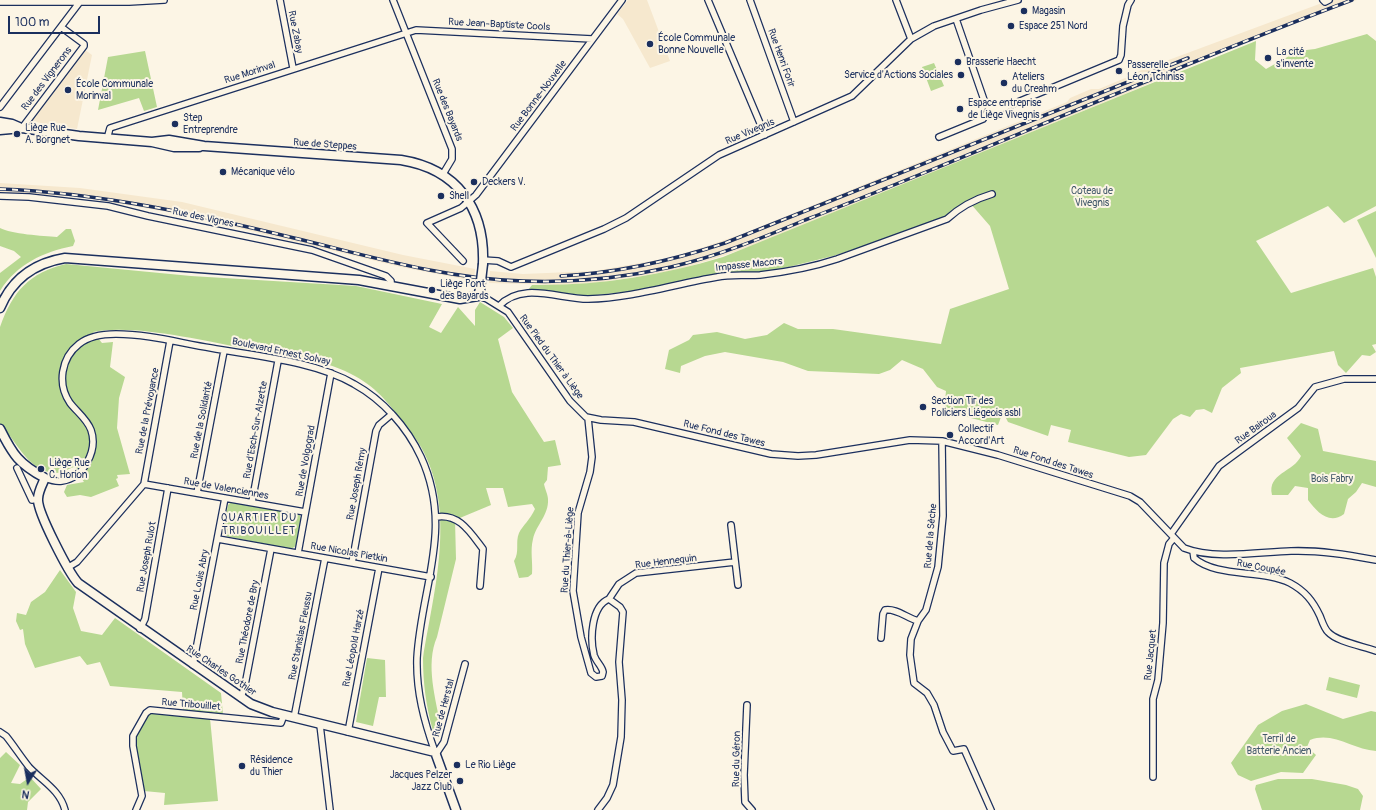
<!DOCTYPE html>
<meta charset="utf-8">
<style>
body{margin:0}
#map{position:relative;width:1376px;height:810px;overflow:hidden;background:#fcf5e5;font-family:Pangolin,sans-serif}
canvas{display:block}
.north{position:absolute;left:8px;top:762px;width:40px;height:40px;-webkit-text-stroke:3px #fcf5e5;paint-order:stroke;rotate:191deg;font-size:11px;font-weight:700;line-height:16px;text-align:center;color:#1b2f5e}
.north::after{content:'';display:block;margin:auto;width:14px;height:18px;background:#1b2f5e;clip-path:polygon(50% 0,100% 100%,50% 72%,0 100%)}
.scale{position:absolute;left:8px;top:16px;width:92px;height:18px;box-sizing:border-box;border:2px solid #1b2f5e;border-top:0;padding-left:5px;font-size:12px;line-height:14px;white-space:nowrap;color:#1b2f5e;-webkit-text-stroke:3px #fcf5e5;paint-order:stroke}
</style>
<div id="map">
<canvas width="1376" height="810"></canvas>
<div class="north">N</div>
<div class="scale">100 m</div>
</div>
<script>
const g = document.querySelector('canvas').getContext('2d');
g.lineJoin = 'round';
function fillPath(path, color) {
  g.fillStyle = color;
  g.fill(path, 'evenodd');
}
function stroke(path, color, width, dash) {
  g.strokeStyle = color;
  g.lineWidth = width;
  g.lineCap = dash ? 'butt' : 'round';
  g.setLineDash(dash || []);
  g.stroke(path);
}
function drawText(font, color, halo, rows, align = 'center') {
  g.font = font + ' Pangolin,sans-serif';
  g.lineWidth = 4;
  g.setLineDash([]);
  g.textBaseline = 'middle';
  g.strokeStyle = halo;
  g.fillStyle = color;
  for (const [text, x, y, turn = 0] of rows) {
    g.save();
    g.translate(x, y);
    g.rotate((+turn || 0) * Math.PI / 180);
    g.textAlign = isNaN(turn) ? turn : align;
    if (halo) g.strokeText(text, 0, 0);
    g.fillText(text, 0, 0);
    g.restore();
  }
}
fillPath(new Path2D(`
 M628,0H647L670,61L650,68L623,19L617,14Z
 M1330,0H1357L1243,43L1125,94L746,248L710,260L673,271L595,283L557,285L489,283L490,271L523,274L594,271L669,258L704,247L742,234L1067,102L1070,98L1091,89H1099L1137,73L1139,71Z
 M84,49L92,55L77,129L35,122L30,119Z
 M0,183L80,188L182,202L403,255L475,269L474,281L401,267L180,214L79,197L0,192Z`), '#f6e8ce');
fillPath(new Path2D(`
 M1367,34L1376,41V206L1344,223L1328,206L1256,241L1291,293L1373,268L1376,277V344L1372,345L1376,352L1370,356L1362,355L1346,373L1338,365L1334,351L1240,368L1241,373L1222,388L1212,413L1204,409L1196,410L1190,417L1181,414L1173,419L1146,455L1129,457L1068,442L1071,430L1051,425L1048,436L1008,422L1003,412L998,425L944,411L946,391L937,387L923,369L902,360L890,370L879,374L808,371L783,362L725,352L705,356L681,366L680,373L665,369L669,350L689,340L693,335L717,332L745,339L767,335L784,323L798,329H833L941,344L950,309L1009,289L990,226L970,203L947,219L833,256L768,272L715,274L633,291L588,296L542,290H528L532,285C597,286 660,276 723,257L1256,41L1255,60L1266,69L1298,51L1315,49Z
 M145,51L157,107L144,111L139,98L98,110L108,57Z
 M934,63L944,86L931,91L922,67Z
 M1376,211V258L1357,220Z
 M0,228C11,234 43,236 57,237L66,229H71L75,241L73,246C43,252 17,264 0,291V273L21,257L14,251L0,246Z
 M66,264L191,276L356,286L442,304L429,327L441,333L458,307L475,326V310L480,302L504,317L513,328L498,339L512,392L544,442L555,440L561,465L548,467L547,480L544,484C545,489 548,495 548,499C549,515 536,525 533,539C530,551 533,562 532,574L528,577L519,578L514,561C520,552 515,542 519,533C523,525 530,520 535,509L532,504L508,507L503,488H486L491,505L455,520L456,559L437,637C425,665 436,699 441,728L433,731C426,706 423,683 423,658C434,590 457,511 421,447C416,438 409,431 403,423C386,399 373,384 345,371C317,358 273,354 242,348C200,340 133,324 93,332L102,343L113,342L110,367L125,377L119,398L117,428L130,474L117,475L118,478L116,479L119,486L91,497L80,495L67,497L64,492L67,485L84,482L74,467C68,469 62,473 56,473C34,473 21,451 10,436L0,437V327C13,291 29,273 66,264Z
 M1301,423L1318,429L1323,451L1376,461V487L1362,483L1356,492L1348,499L1344,514C1329,525 1317,512 1308,500V488L1295,486L1288,495H1272C1267,473 1294,472 1301,456L1287,438Z
 M231,502L299,514L301,518L296,546L291,549L225,536L223,532L228,505Z
 M60,570L76,592L73,608L81,631L102,635L115,618L221,693L223,715L183,711L182,692L110,686L100,662L87,665L80,656L35,668L25,644L23,629L20,630L16,621L17,613L26,615L31,602L45,592Z
 M367,658L385,660L386,697H379L373,726L356,722Z
 M1329,677L1360,685L1357,698L1326,690Z
 M1306,704L1343,719L1371,711L1376,712V751C1353,750 1334,731 1310,740L1307,747L1316,755L1303,773L1281,772L1251,781L1238,775L1231,763L1258,725L1282,711Z
 M151,711L210,718L218,801L164,805L165,793L144,791L134,748L135,734Z
 M6,752L20,765L11,783L20,784L30,777L41,789L28,802L27,810H0V758Z
 M1278,779H1312L1346,785L1358,789L1363,796L1360,810H1262L1255,789L1256,785Z`), '#b7d891');
const street = new Path2D(`
 M280,0L293,68
 M393,0L452,149V159L443,174
 M708,0L765,135
 M750,0L794,122
 M896,0L911,39
 M1323,0L1325,2L1329,0
 M0,2H129L164,0
 M956,19L984,100L990,108
 M0,107L79,3
 M990,108L1001,109L1119,60L1121,55L1123,26L1128,5L1131,0
 M22,128L84,46V44L61,27
 M939,137L983,119L990,108
 M107,139L110,128L416,30L592,39
 M0,196L29,197L108,206L148,216L312,250L386,276L391,281V286
 M483,260L498,261L511,267L604,229L626,218L719,155L852,96L911,39L934,26L981,10L1018,0
 M463,261L427,223L461,208L476,195L622,0
 M478,296L487,299L508,312L570,401L586,417L601,420L634,422L771,454L798,456L816,455L910,440L942,441L998,455L1130,496L1140,502L1184,548C1215,560 1259,552 1291,551C1319,550 1348,555 1376,560
 M499,306C522,281 559,299 588,299C632,298 675,284 717,277C731,274 746,276 760,275C786,272 813,267 837,259L947,219C960,207 975,199 992,194
 M588,418L592,457L590,472L578,513L573,591L581,637L591,673L596,677L602,676L603,672C602,666 596,662 594,655C590,639 591,606 609,599L620,607L623,612L619,662L622,700L621,737L613,785L607,798L598,810
 M942,441L943,516L938,567L926,610L918,621L911,639L910,655L914,683L927,693L934,705L943,732L953,751L964,749L991,810
 M17,468L32,500L38,499
 M45,478C50,480 56,482 62,481C84,478 98,450 91,430C87,419 77,412 70,403C57,384 61,358 79,344C89,336 103,334 116,334C148,334 180,343 211,348C255,356 315,361 354,384C383,400 407,427 421,457C454,529 421,587 417,658C416,691 424,721 435,752
 M144,484L305,512
 M197,493L224,351
 M252,502L278,361
 M436,517C459,513 470,532 483,549L480,586
 M731,525L738,585
 M1171,534L1219,466L1298,408L1315,387L1344,379H1376
 M218,539L431,577
 M1193,551L1194,558C1217,578 1262,569 1290,583C1305,591 1313,601 1320,616C1322,621 1324,628 1328,632C1337,642 1363,646 1376,651
 M298,553L331,373
 M352,563L376,431L379,425L392,414
 M67,568L77,562L144,484L170,341
 M609,599L619,584L636,573L735,562
 M140,629L145,619L168,488
 M881,638L883,614L885,610C896,608 907,618 918,621
 M193,665L225,498
 M241,698L245,685L271,549
 M747,705L744,775L745,802L752,810
 M294,718L325,558
 M320,725L330,810
 M0,732L6,736C14,746 21,757 29,767C42,781 60,790 65,810
 M348,732L379,568
 M436,754L444,742L465,664
 M1153,777V699L1158,680L1163,623L1164,563L1169,544L1174,538
 M136,810L142,796L133,746V736L146,713L150,710L281,723L284,715`);
const secondary = new Path2D(`
 M0,122L12,124L19,127
 M0,130L22,128L79,136L152,142L174,147H199
 M152,142L169,140L204,146L401,160C457,169 485,208 483,264
 M0,308C12,279 35,263 65,258L359,280L460,299L478,296L480,289
 M0,429C13,455 19,464 45,478C42,485 38,492 38,499C37,512 69,573 78,583L251,704L272,712L435,752L456,810`);
stroke(street, '#1b2f5e', 8);
stroke(secondary, '#1b2f5e', 11);
stroke(street, '#fcf5e5', 5.5);
stroke(secondary, '#fcf5e5', 8);
const rail = new Path2D(`
 M0,189C100,193 196,214 294,238C369,256 445,279 523,281C573,283 623,278 671,267C718,256 762,238 805,220C847,204 889,187 931,170C1071,113 1210,53 1352,0
 M561,276C617,273 671,261 725,243L1188,58`);
stroke(rail, '#1b2f5e', 3.5);
stroke(rail, '#fcf5e5', 2, [6]);
const secondaryBridge = new Path2D(`
 M480,289L483,264`);
stroke(secondaryBridge, '#1b2f5e', 11, []);
stroke(secondaryBridge, '#fcf5e5', 8);
for (const [x, y, r, color] of [
 [1024,11,4,"#1b2f5e"],
 [1011,26,4,"#1b2f5e"],
 [650,44,4,"#1b2f5e"],
 [1268,58,4,"#1b2f5e"],
 [958,62,4,"#1b2f5e"],
 [1119,71,4,"#1b2f5e"],
 [961,75,4,"#1b2f5e"],
 [1004,83,4,"#1b2f5e"],
 [68,90,4,"#1b2f5e"],
 [960,109,4,"#1b2f5e"],
 [175,124,4,"#1b2f5e"],
 [17,134,4,"#1b2f5e"],
 [223,172,4,"#1b2f5e"],
 [474,182,4,"#1b2f5e"],
 [441,196,4,"#1b2f5e"],
 [432,290,4,"#1b2f5e"],
 [923,407,4,"#1b2f5e"],
 [950,435,4,"#1b2f5e"],
 [41,469,4,"#1b2f5e"],
 [457,765,4,"#1b2f5e"],
 [242,766,4,"#1b2f5e"],
 [460,781,4,"#1b2f5e"]
]) {
  const dot = new Path2D();
  dot.arc(x, y, r, 0, 2 * Math.PI);
  g.fillStyle = color;
  g.fill(dot);
  stroke(dot, '#fcf5e5', 1.5);
}
drawText('10px', '#1b2f5e', '#fcf5e5', [
 ["Magasin",1032,11],
 ["Espace 251 Nord",1019,26],
 ["École Communale",658,38],
 ["Bonne Nouvelle",658,50],
 ["La cité",1276,52],
 ["s'invente",1276,64],
 ["Brasserie Haecht",966,62],
 ["Passerelle",1127,65],
 ["Léon Tchiniss",1127,77],
 ["Service d'Actions Sociales",953,75,"right"],
 ["Ateliers",1012,77],
 ["du Creahm",1012,89],
 ["École Communale",76,84],
 ["Morinval",76,96],
 ["Espace entreprise",968,103],
 ["de Liège Vivegnis",968,115],
 ["Step",183,118],
 ["Entreprendre",183,130],
 ["Liège Rue",25,128],
 ["A. Borgnet",25,140],
 ["Mécanique vélo",231,172],
 ["Deckers V.",482,182],
 ["Shell",449,196],
 ["Liège Pont",440,284],
 ["des Bayards",440,296],
 ["Section Tir des",931,401],
 ["Policiers Liégeois asbl",931,413],
 ["Collectif",958,429],
 ["Accord'Art",958,441],
 ["Liège Rue",49,463],
 ["C. Horion",49,475],
 ["Résidence",250,760],
 ["du Thier",250,772],
 ["Le Rio Liège",465,765],
 ["Jacques Pelzer",452,775,"right"],
 ["Jazz Club",452,787,"right"]
], 'left');
drawText('10px', '#1b2f5e', '#fcf5e5', [
 ["Rue Jean-Baptiste Cools",499,25,3],
 ["Rue Zabay",295,32,79],
 ["Rue Henri Forir",781,58,70],
 ["Rue Morinval",250,73,-18],
 ["Rue des Vignerons",47,79,-53],
 ["Rue Bonne-Nouvelle",539,96,-53],
 ["Rue des Bayards",447,110,68],
 ["Rue Vivegnis",750,132,-23],
 ["Rue de Steppes",325,145,4],
 ["Rue des Vignes",203,218,12],
 ["Impasse Macors",749,265,-6],
 ["Boulevard Ernest Solvay",281,352,12],
 ["Rue Pied du Thier à Liège",551,357,54],
 ["Rue de la Prévoyance",148,411,-79],
 ["Rue de la Solidarité",202,420,-79],
 ["Rue Bairoua",1256,428,-36],
 ["Rue d'Esch-Sur-Alzette",256,430,-80],
 ["Rue Fond des Tawes",724,434,14],
 ["Rue de Volgograd",306,461,-80],
 ["Rue Fond des Tawes",1053,463,18],
 ["Rue Joseph Rémy",357,484,-80],
 ["Rue de Valenciennes",226,489,10],
 ["Rue de la Sèche",931,536,-85],
 ["Rue du Thier-à-Liège",568,550,-86],
 ["Rue Nicolas Pietkin",349,553,10],
 ["Rue Joseph Rulot",147,557,-80],
 ["Rue Hennequin",666,562,-7],
 ["Rue Coupée",1261,568,11],
 ["Rue Louis Abry",200,580,-79],
 ["Rue Théodore de Bry",248,622,-79],
 ["Rue Stanislas Fleussu",301,636,-79],
 ["Rue Léopold Harzé",354,648,-79],
 ["Rue Jacquet",1151,655,-84],
 ["Rue Charles Gothier",221,671,34],
 ["Rue Tribouillet",191,705,5],
 ["Rue de Herstal",444,708,-75],
 ["Rue du Géron",737,759,-89]
]);
drawText('10px', '#42596b', '#fcf5e5', [
 ["Coteau de",1092,191],
 ["Vivegnis",1092,203],
 ["Bois Fabry",1332,479],
 ["Terril de",1279,739],
 ["Batterie Ancien",1279,751]
]);
g.letterSpacing = '1px';
drawText('11px', '#1b2f5e', '#fcf5e5', [
 ["QUARTIER DU",259,518],
 ["TRIBOUILLET",259,531]
]);
g.letterSpacing = '0px';
</script>
